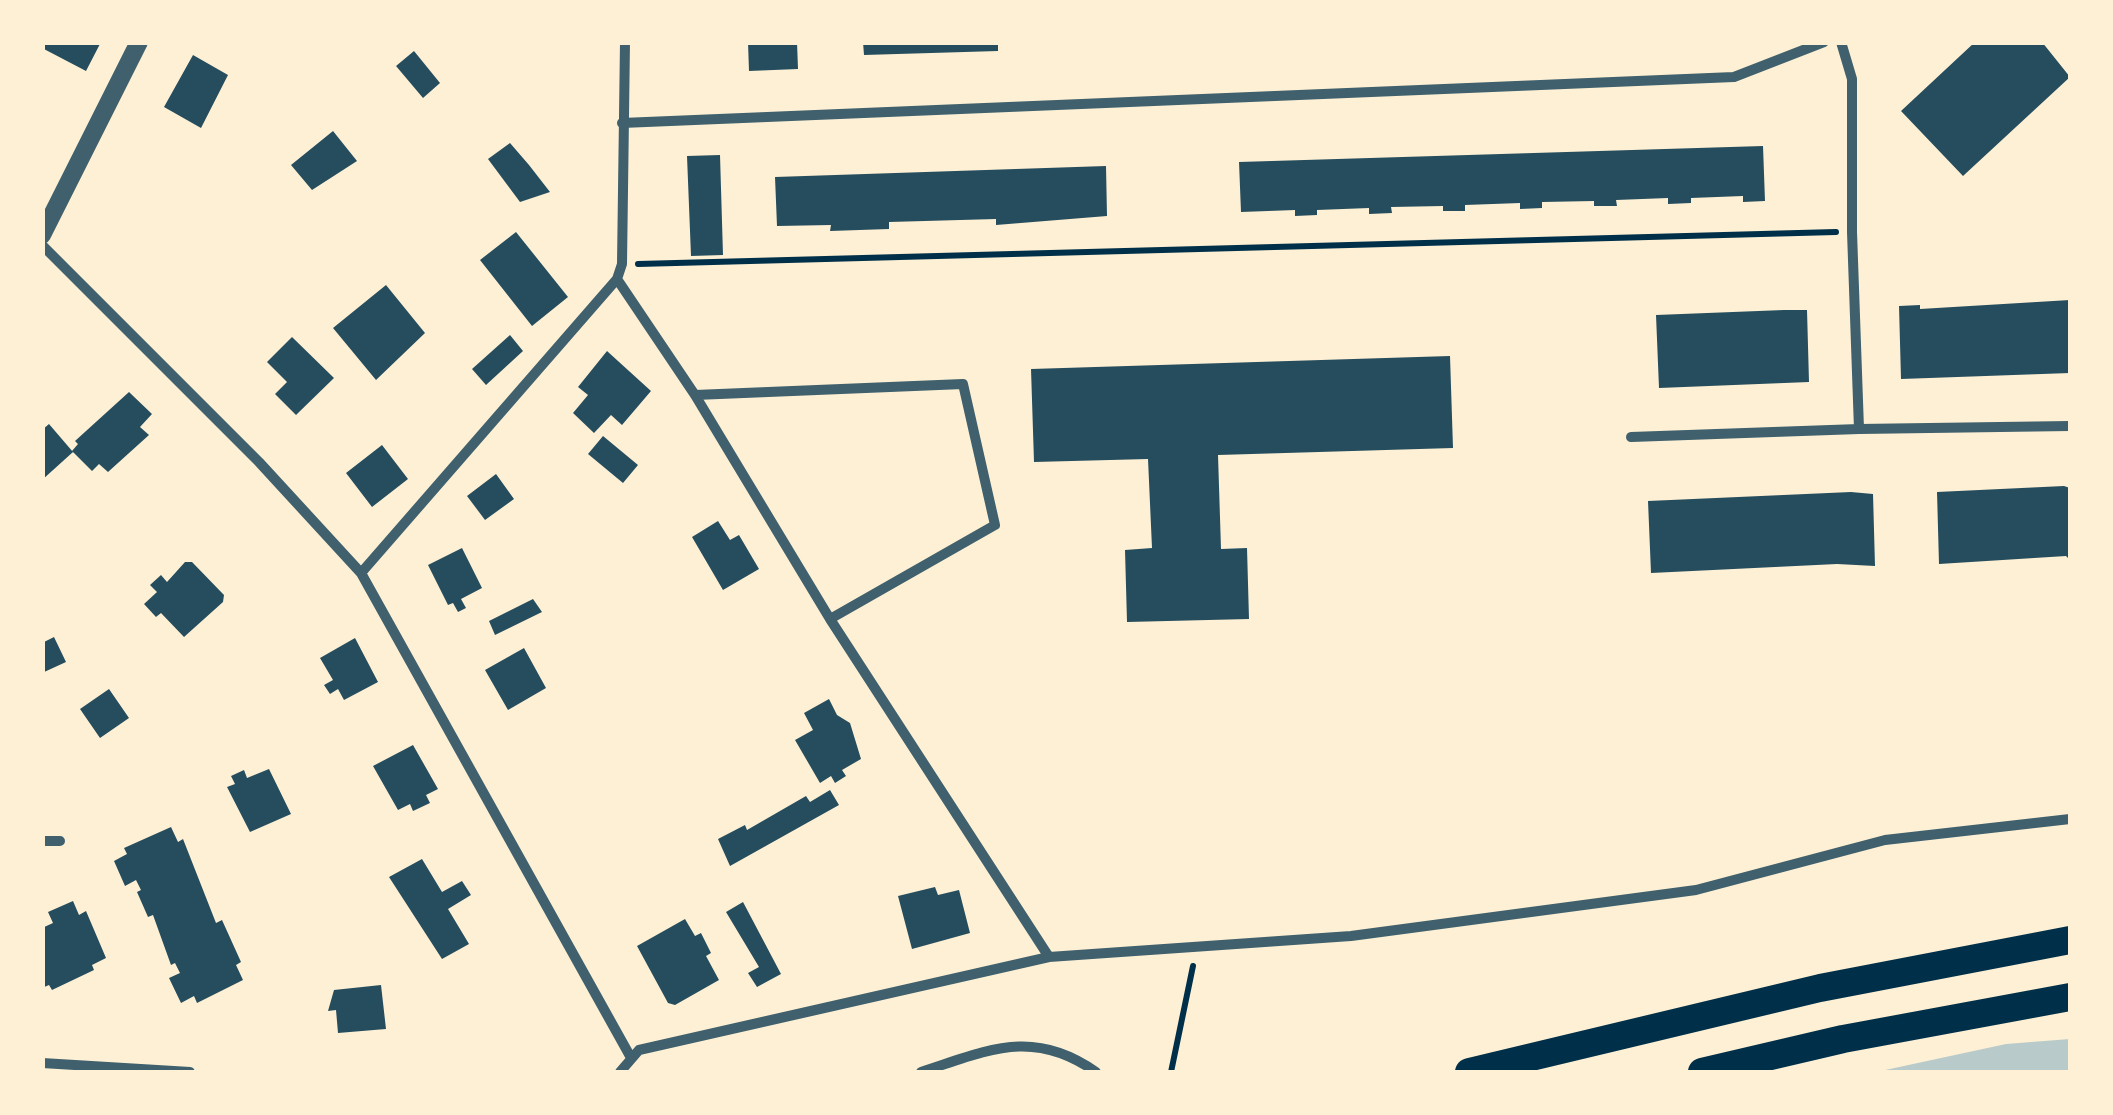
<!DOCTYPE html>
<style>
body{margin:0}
#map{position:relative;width:2113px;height:1115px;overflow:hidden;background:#fdf0d5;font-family:"Exo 2",sans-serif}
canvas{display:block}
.frame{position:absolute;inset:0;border:45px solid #fdf0d5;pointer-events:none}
</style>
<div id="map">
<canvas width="2113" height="1115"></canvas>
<div class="frame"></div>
</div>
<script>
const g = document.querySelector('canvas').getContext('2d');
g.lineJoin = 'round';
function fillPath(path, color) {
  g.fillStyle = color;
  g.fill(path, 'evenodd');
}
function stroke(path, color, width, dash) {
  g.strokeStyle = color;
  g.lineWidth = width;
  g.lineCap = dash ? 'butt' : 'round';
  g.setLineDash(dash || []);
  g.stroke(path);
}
fillPath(new Path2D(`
 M2070,1039V1072H1876L2006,1044Z`), '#b9caca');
fillPath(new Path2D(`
 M45,42H101L86,71L42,48Z
 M748,42H797L798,69L749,71Z
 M863,42H998V51L864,55Z
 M1975,42H2042L2070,77L1963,176L1901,111Z
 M414,51L440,83L423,98L396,66Z
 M193,55L228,75L201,128L164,107Z
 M333,131L357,161L312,190L291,165Z
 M510,143L529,165L550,192L520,202L488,159Z
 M1763,146L1765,201L1743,202V196L1691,198V203L1668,204V198L1616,200L1617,206H1594V201L1542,202V208L1520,209V203L1465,205V211H1443V206L1391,207L1392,213L1369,214V208L1317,210V215L1295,216V210L1241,212L1239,162Z
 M720,155L723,255L691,256L687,156Z
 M1106,166L1107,216L996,225V219L889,222V229L830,231L831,225L777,226L775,177Z
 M516,232L568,297L532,326L480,260Z
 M386,285L425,333L376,380L333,328Z
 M2070,300V373L1901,379L1899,306L1920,305V309Z
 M1784,310H1807L1809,382L1659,388L1656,315Z
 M510,335L523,351L486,385L472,369Z
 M292,337L334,378L296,415L275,394L287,382L267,362Z
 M607,351L651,391L622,425L611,415L594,433L573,413L588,395L578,387Z
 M1450,356L1453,448L1218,455L1221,549L1247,548L1249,619L1127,622L1125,550L1152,548L1148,459L1034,462L1031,369Z
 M129,392L152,414L140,427L149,435L108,472L99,464L92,471L72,451L78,444L75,441Z
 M49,424L73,452L42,480V430Z
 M603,436L638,465L623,483L588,454Z
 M382,445L408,479L372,507L346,473Z
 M496,474L514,499L485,520L467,496Z
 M2064,486L2070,488V560L2066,556L1939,564L1937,492Z
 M1851,492L1873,494L1875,566L1837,564L1651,573L1648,501Z
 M718,521L730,540L739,535L759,569L723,590L692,537Z
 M462,548L482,588L461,599L466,608L458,612L453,603L448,605L428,565Z
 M185,562H192L224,595L223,602L184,637L161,613L156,617L144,604L157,592L150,585L161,575L167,582Z
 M533,599L542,612L495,635L489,621Z
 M54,637L66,662L42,673V643Z
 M355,638L378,682L344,700L338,689L330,694L324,685L333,680L320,658Z
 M524,648L546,688L508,710L485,670Z
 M109,689L129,718L100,738L80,709Z
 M829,699L837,715L850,723L861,759L842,770L846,776L835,783L831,776L820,783L795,740L813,730L804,713Z
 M413,745L438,789L426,795L430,803L413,811L410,804L398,810L373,766Z
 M269,769L291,814L250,832L227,787L235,784L231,776L244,770L247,778Z
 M830,790L839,805L730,866L718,839L745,825L747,830L806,796L810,802Z
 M171,827L178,842L183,839L216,923L222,920L241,962L236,965L243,980L197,1003L194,996L181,1003L169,978L180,973L175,963L171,965L153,915L148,917L137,892L141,890L136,880L125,886L114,861L127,854L124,848Z
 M422,859L442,892L462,881L471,895L448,909L469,944L442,959L389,877Z
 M935,887L938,895L959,890L970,933L912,949L898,896Z
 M73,901L79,915L86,911L106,958L92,965L94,970L52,990L49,985L42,988V928L53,923L48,912Z
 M743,902L781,974L757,987L748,973L759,967L726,912Z
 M685,919L695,936L701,933L711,953L706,956L719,980L675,1005L668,1003L637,946Z
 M381,985L386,1029L338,1033L336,1010L328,1011L334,990Z`), '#264d5e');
stroke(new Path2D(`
 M638,264L1836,232
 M1171,1072L1193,966`), '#003049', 6);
stroke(new Path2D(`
 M1841,42L1852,79V232L1859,429L2070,426
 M622,123L1734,77L1824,42
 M42,245L259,462L361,573L630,1056
 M617,279L695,395L830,619L1049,957
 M695,395L963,384L995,525L830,619
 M1631,437L1859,429
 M361,573L617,279L622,264L625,42
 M42,841H60
 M42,1063L190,1072
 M620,1072L639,1050L1049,957L1351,936L1696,890L1885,840L2070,819
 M921,1072C987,1051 1032,1027 1096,1072`), '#3f606c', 10);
stroke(new Path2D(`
 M42,235L139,42`), '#3f606c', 18);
stroke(new Path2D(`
 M1469,1072L1820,988L2070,940
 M1702,1072L1843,1039L2070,997`), '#003049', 28);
</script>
